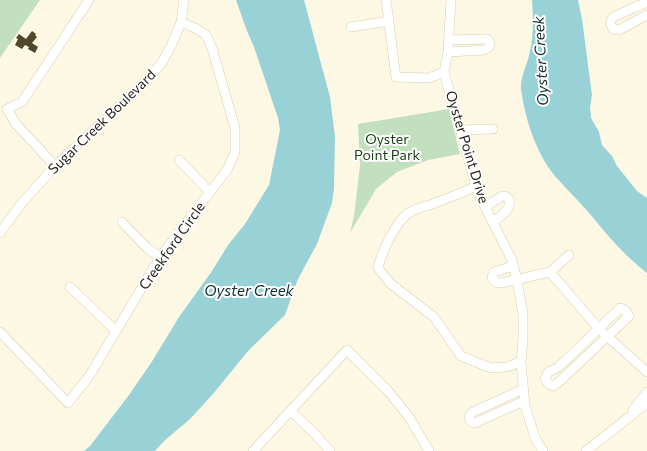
<!DOCTYPE html>
<style>
body{margin:0}
canvas{display:block;background:#fdf8e4}
</style>
<canvas width="647" height="451"></canvas>
<script>
const g = document.querySelector('canvas').getContext('2d');
g.lineJoin = 'round';
function fillPath(path, color) {
  g.fillStyle = color;
  g.fill(path, 'evenodd');
}
function stroke(path, color, width, dash) {
  g.strokeStyle = color;
  g.lineWidth = width;
  g.lineCap = dash ? 'butt' : 'round';
  g.setLineDash(dash || []);
  g.stroke(path);
}
function drawText(font, color, halo, rows, align = 'center') {
  g.font = font + ' Commissioner,sans-serif';
  g.lineWidth = 4;
  g.setLineDash([]);
  g.textBaseline = 'middle';
  g.strokeStyle = halo;
  g.fillStyle = color;
  for (const [text, x, y, turn = 0] of rows) {
    g.save();
    g.translate(x, y);
    g.rotate((+turn || 0) * Math.PI / 180);
    g.textAlign = isNaN(turn) ? turn : align;
    if (halo) g.strokeText(text, 0, 0);
    g.fillText(text, 0, 0);
    g.restore();
  }
}
fillPath(new Path2D(`
 M0,0H40L0,58Z
 M449,109L460,154L428,160L397,172L376,189L350,233L354,216L360,165L358,124Z`), '#c2e0bd');
fillPath(new Path2D(`
 M236,0H304L330,97L335,137L334,189L332,203L317,244L298,279L285,315L248,351L213,394L190,419L164,441L155,451H84L90,446L129,395L151,363L179,317L212,271L228,245L245,224L269,185L280,130L278,118L254,47L247,31Z
 M532,0H578L582,19L592,95L590,108L591,118L599,132L602,145L612,156L617,166L637,191L647,198V273C625,256 607,235 590,214C579,201 566,189 555,176C536,153 525,119 521,89C520,76 528,64 530,51C534,34 533,17 532,0Z`), '#98d2d7');
fillPath(new Path2D(`
 M32,31L36,34L35,35L37,37L32,43L38,47L35,53L28,49L29,47L25,45L22,49L15,45L18,39L16,38L19,34L26,39Z`), '#51482c');
const minor = new Path2D(`
 M386,0L396,77L429,78L444,72
 M451,0L448,52L444,72L476,186L485,207L512,260L517,280L523,314V338L521,362L525,406L536,440L543,451
 M647,2L613,17L610,23L613,29L619,30L647,15
 M351,27L389,21
 M448,52L484,50L489,47L490,43L487,39H484L449,40
 M460,130L493,129
 M179,160L210,192
 M55,166L16,124L7,109L22,102L89,0
 M476,186C462,193 448,198 433,204C425,206 414,209 407,214C394,226 382,251 378,268L391,284L434,317L461,356L491,368L506,367L521,362
 M485,207L502,196H505L509,199C512,210 500,216 493,222
 M122,222L147,248L160,257
 M0,233L21,204L55,166L147,80L161,64L171,46L181,22L184,0
 M513,266L494,272L492,277C494,282 496,283 501,283L550,272L569,255
 M550,272L599,329L647,372
 M70,287L116,331
 M620,308C625,309 627,312 629,316L559,382L553,386L550,385L545,379L548,372L557,368L566,360Z
 M0,332L68,403L90,375L160,257L227,170L235,152V128L212,48L206,35L197,29L181,22
 M523,389L473,412C468,415 468,422 475,423L524,401
 M633,410L647,392
 M291,411L315,434L330,451
 M253,451L347,350L388,391L409,417L429,451
 M586,451L647,403`);
stroke(minor, '#d7cdad', 10);
stroke(minor, '#fff', 9);
drawText('14px', '#231f13', '#fff', [
 ["Sugar Creek Boulevard",102,122,-44],
 ["Oyster Point Drive",467,147,73],
 ["Creekford Circle",172,246,-55]
]);
drawText('14px', '#1a4313', '#fff', [
 ["Oyster",387,139],
 ["Point Park",387,155]
]);
drawText('italic 15px', '#133033', '#fff', [
 ["Oyster Creek",541,61,-93],
 ["Oyster Creek",249,291]
]);
</script>
